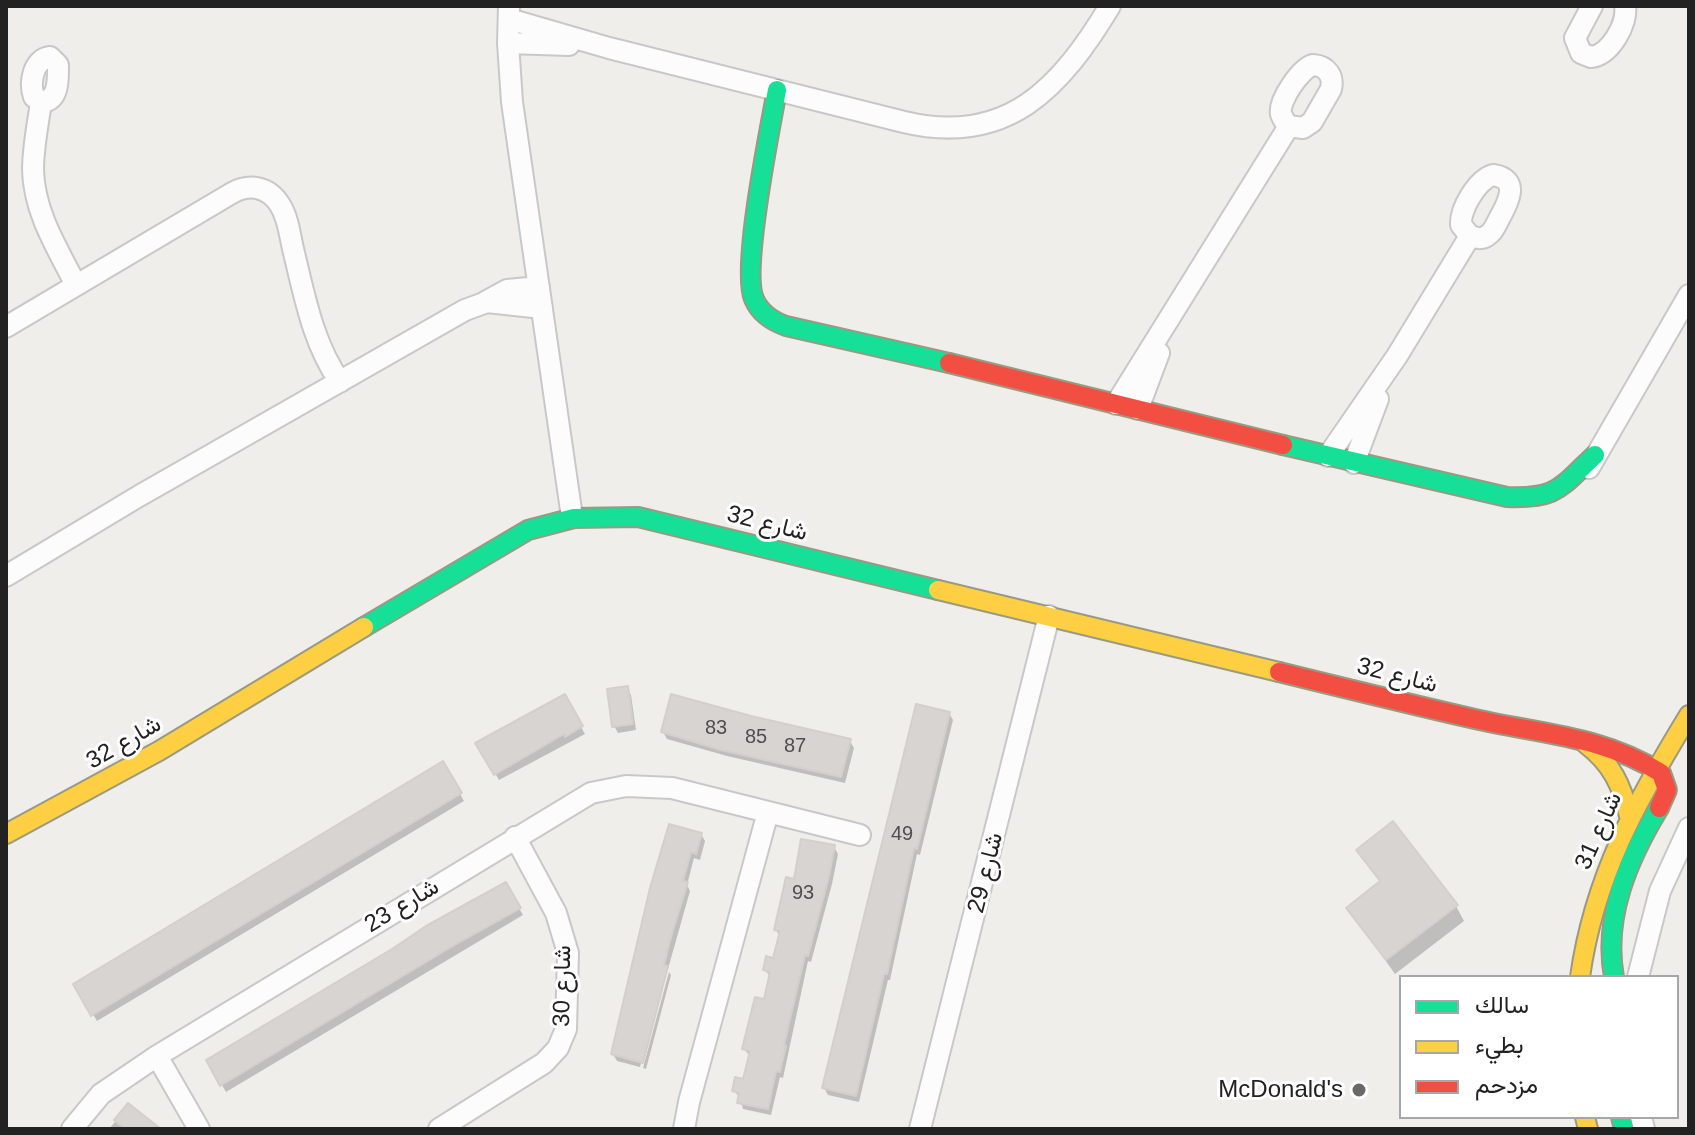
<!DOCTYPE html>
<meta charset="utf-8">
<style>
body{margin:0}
#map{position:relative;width:1695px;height:1135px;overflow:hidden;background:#f0eeeb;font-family:Arial,Vazirmatn,sans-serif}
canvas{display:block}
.frame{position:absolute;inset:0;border:8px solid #222;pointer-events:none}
.legend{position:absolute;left:1399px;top:975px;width:280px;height:144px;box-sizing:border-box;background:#fff;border:2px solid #a7a7a7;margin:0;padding:10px 14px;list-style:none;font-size:24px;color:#222}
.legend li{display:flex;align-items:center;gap:16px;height:40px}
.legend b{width:40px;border:2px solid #a7a7a7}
</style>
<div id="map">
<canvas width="1695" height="1135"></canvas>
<div class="frame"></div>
<ul class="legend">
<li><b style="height:10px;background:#16e098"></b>سالك</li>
<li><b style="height:10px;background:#ffcf43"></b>بطيء</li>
<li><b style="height:10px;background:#f24e42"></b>مزدحم</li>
</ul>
</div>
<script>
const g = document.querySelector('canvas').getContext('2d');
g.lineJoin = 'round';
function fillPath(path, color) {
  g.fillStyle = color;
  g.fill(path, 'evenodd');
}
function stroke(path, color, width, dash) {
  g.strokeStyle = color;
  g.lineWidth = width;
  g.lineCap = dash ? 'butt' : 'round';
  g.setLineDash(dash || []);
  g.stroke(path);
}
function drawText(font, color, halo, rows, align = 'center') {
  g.font = font + ' Arial,Vazirmatn,sans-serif';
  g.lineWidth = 6;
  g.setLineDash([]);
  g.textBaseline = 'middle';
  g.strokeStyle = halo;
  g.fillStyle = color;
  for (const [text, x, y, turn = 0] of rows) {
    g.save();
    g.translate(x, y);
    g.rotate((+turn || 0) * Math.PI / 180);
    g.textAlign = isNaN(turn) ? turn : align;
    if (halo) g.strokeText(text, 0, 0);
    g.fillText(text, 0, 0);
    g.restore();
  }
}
fillPath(new Path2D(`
 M627,688L631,695L636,730L618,733L614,726Z
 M564,697L585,734L499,780L478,744Z
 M949,713L953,720L920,855L917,854L890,980H888L859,1102L828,1095L824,1088Z
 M663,732L850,741L854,748L845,783L727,756L667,739Z
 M443,764L464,801L97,1021L76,985Z
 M701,834L705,841L700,860L694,858L687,885L690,891L668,969L666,967L640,1067L617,1061L613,1054L652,888Z
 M834,847L838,854L832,884L811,962L808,961L783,1078L780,1077L771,1115L743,1109L740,1098L734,1091L744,1081L750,1056L744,1049L766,1002L771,978L765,970L775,960L780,937L776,930L796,881Z
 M1359,850L1456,906L1464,921L1395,974L1348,908L1381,883Z
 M505,885L523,915L226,1092L208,1061Z
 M669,972L671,975L646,1069L643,1068Z
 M128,1106L153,1129H109Z`), '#0003');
const building = new Path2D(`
 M628,686L633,724L612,727L607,689Z
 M565,694L583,726L565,737L564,734L494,775L475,743Z
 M671,694L751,716L851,739L841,777L721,750L661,732Z
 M916,704L950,712L917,849L914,848L887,974H884L856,1096L822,1088Z
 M443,761L462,793L91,1016L73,984Z
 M1393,821L1458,905L1386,960L1346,908L1380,881L1356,850Z
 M669,824L702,833L696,854L691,852L683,881L688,882L671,937L664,965L668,966L643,1063L611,1054L650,888Z
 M801,839L835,845L829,876L808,956L805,955L784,1045L786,1046L780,1072L776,1071L768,1109L737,1103L739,1093L732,1091L735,1077L743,1079L750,1051L742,1049L755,997L764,999L770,972L763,970L766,956L773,958L780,931L774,930L786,877L794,879Z
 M506,882L521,908L451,947L220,1086L206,1060L392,949L426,926Z
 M128,1103L161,1129H125L114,1120Z`);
fillPath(building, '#d7d4d2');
stroke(building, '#d3d0cc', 2);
const street = new Path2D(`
 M509,6L508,43L512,102L572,517
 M1592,6L1575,38L1581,53L1591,57C1610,55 1628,24 1625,6
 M509,19L609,48L904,122C1008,147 1061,87 1110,6
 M508,43L569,45
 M50,57L58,65C58,80 59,99 43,102L34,97C29,83 33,59 50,57Z
 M1313,65C1327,66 1334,76 1331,89L1312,122L1303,128L1289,126C1285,122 1283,120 1281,114C1278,101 1301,68 1313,65Z
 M41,102C38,124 33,147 33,170C34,212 57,248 76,285
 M1493,175C1521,179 1508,203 1499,219C1496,225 1493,232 1488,235C1482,240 1477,238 1470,236L1461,225C1460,209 1477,180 1493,175Z
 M485,302L507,290L539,287
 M6,327L232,193C250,183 269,187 280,205C289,219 290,238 294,253C305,298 313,343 340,382
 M1116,404L1289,126
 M1138,409L1159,353
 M1328,456L1397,356L1470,236
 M1354,463L1378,399
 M1589,468L1689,295
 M6,576L139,496L465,310L487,302L542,308
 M1638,977L1660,891L1689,828
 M157,1056L199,1129
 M1641,1117L1644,1129
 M72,1129L101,1094L157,1056L591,793L626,786L672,788L860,835
 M439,1129L544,1063L558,1048L566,1029L568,953L556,913L515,837
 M684,1129L689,1102L768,812
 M920,1129L1049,616`);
const fast = new Path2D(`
 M777,90C770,129 741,269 754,299C760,313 772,321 786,326L949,363
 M1283,445L1507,497C1559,499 1560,487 1595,455
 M364,627L528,530L574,518L638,517L938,590
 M1614,977C1603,917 1628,859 1659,808
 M1621,1117L1624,1129`);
const slow = new Path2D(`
 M938,590L1279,672
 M1586,744C1611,763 1622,785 1629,816
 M6,834L159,751L364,627
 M1580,977C1594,877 1637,800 1689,715
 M1585,1117L1588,1129`);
const jam = new Path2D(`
 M949,363L1283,445
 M1279,672C1344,688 1409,704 1475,719C1540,734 1603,736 1661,773L1667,790L1659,808`);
stroke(street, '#c9c8c7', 24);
stroke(fast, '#999a82', 22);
stroke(slow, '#999a82', 22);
stroke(jam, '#999a82', 22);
stroke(street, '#fdfcfc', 20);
stroke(fast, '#16e098', 18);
stroke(slow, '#ffcf43', 18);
stroke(jam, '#f24e42', 18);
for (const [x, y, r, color] of [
 [1359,1090,8,"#6a6968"]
]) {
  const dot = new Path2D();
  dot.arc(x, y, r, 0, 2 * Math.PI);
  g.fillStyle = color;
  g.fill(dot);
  stroke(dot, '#fff', 3);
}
drawText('20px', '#4f4e4e', null, [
 ["83",716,728],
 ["85",756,737],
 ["87",795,746],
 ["49",902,834],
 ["93",803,893]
]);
drawText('24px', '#222', '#fff', [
 ["شارع 32",767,524,14],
 ["شارع 32",1397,676,14],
 ["شارع 32",124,743,-30],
 ["شارع 31",1599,831,-66],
 ["شارع 29",986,873,-76],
 ["شارع 23",402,906,-31],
 ["شارع 30",563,986,-89]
]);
drawText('24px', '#222', '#fff', [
 ["McDonald's",1343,1090]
], 'right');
</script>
